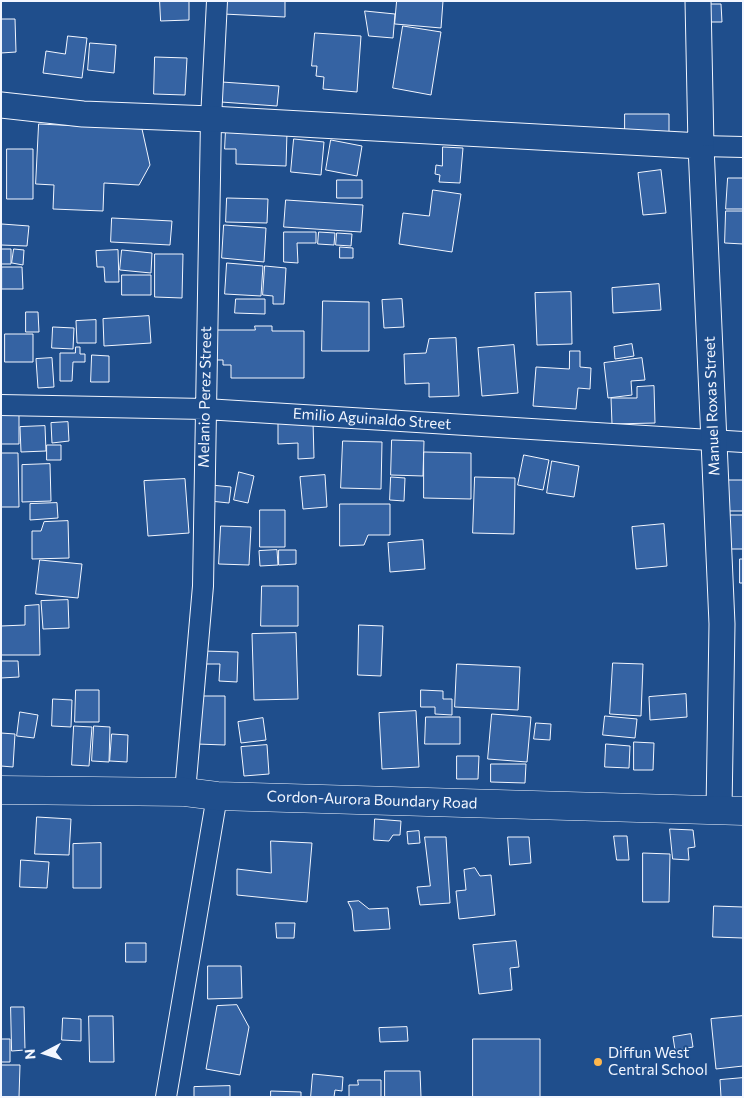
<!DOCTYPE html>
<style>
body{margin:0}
#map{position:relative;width:744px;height:1098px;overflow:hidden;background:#1f4e8c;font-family:Commissioner,sans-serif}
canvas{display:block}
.frame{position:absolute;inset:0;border:2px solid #f2f6ff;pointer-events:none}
.north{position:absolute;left:20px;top:1028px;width:50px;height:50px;-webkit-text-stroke:4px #1f4e8c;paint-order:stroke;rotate:265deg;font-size:14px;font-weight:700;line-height:20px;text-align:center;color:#f2f6ff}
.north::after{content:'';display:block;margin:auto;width:18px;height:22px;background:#f2f6ff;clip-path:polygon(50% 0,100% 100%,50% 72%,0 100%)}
</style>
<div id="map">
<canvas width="744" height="1098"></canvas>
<div class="frame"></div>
<div class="north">N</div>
</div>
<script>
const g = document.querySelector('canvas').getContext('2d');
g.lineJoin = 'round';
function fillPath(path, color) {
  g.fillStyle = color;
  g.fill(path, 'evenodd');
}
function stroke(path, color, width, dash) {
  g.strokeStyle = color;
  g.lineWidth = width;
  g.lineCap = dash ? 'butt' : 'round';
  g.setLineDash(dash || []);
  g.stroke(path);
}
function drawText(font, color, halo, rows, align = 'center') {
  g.font = font + ' Commissioner,sans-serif';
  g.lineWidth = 4;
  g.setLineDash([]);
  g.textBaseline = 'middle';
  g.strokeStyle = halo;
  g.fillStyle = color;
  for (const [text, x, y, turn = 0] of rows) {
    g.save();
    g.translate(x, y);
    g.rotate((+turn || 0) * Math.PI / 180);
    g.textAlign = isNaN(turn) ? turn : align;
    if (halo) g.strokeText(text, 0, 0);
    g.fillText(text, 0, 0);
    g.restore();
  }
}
const building = new Path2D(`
 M160,1H189V20L161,21Z
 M223,1H285V17L223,14Z
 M397,1H443L441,28L395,24Z
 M701,4H721L722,22H701Z
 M365,11L395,14L393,38L369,36Z
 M1,19H15L16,52L1,53Z
 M403,26L441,32L431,95L393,88Z
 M315,33L361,36L357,92L323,89L324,77L316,76L317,66H312Z
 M68,36L87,38L82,78L43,73L46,51L65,54Z
 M90,43L116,45L114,73L88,70Z
 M155,57L187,58L185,95L154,94Z
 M222,82L279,86L277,106L221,102Z
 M625,114H669V132H625Z
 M39,124L142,129L150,165L139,185L104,183L103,211L53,209L54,185L36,184Z
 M226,129L287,132L286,166L236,164V149H225Z
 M294,139L324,142L321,175L291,172Z
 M331,140L362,146L357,176L326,170Z
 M443,147L463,148L460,183L439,182L440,175L435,174L436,165L442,166Z
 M7,149H33V199H7Z
 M661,170L666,213L643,215L638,173Z
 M728,178H743V209H726Z
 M337,180H362V198H337Z
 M433,190L461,194L452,252L399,244L403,213L429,216Z
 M227,198L268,199L267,223L226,222Z
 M286,200L363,205L361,232L284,227Z
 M726,211H743V244L725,243Z
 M112,218L172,221L170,245L111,242Z
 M2,224L29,226L27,246L1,245Z
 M224,225L266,228L264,262L222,258Z
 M284,232H316V243H297L298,263L284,262Z
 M319,232L335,233L334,245L318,244Z
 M337,233L352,234L351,246L336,245Z
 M340,247L353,248V258H340Z
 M1,249H11V264H1Z
 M14,249L24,250L23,265L12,263Z
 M118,250L119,282H105L104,267H97L96,251Z
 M122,250L152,253L151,273L120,270Z
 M155,254H183L182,298L155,297Z
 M227,263L263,266L261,296L225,294Z
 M265,266L286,268L284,304H273V296L263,295Z
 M2,267H22L23,289H2Z
 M122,275H151V295H122Z
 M659,284L661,310L613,313L612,288Z
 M571,292L572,344L537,345L535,293Z
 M236,299H265V314L235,313Z
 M402,299L404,327L384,328L382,300Z
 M323,301L369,302V351H322Z
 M26,312H38L39,332H26Z
 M149,316L151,343L104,346L103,319Z
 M96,320V343H77L76,321Z
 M255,326H272V331H304V378H231V365H223V360H213L212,330H255Z
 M53,327L74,328L73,349L52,348Z
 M5,334H33V362H5Z
 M456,338L459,396L429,397V383L405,384L404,354L426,353L429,339Z
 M632,344L634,356L615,359L614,347Z
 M514,345L518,393L482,396L478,348Z
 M76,347H80V354H85V362H73L72,381H60V353H75Z
 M570,351H580V367L591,368L590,389L578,388L576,409L533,406L536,367L569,369Z
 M92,355L109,356V382H91Z
 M52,358L54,387L38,388L36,359Z
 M642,358L645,380L631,381L632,395L608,398L604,363Z
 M654,386L655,423L612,424L611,398H637V387Z
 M1,413H19V444H1Z
 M313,421L314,458L298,459V443L278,444V422Z
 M68,422L69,441L52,443L51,423Z
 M45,426L46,451L21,452L20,427Z
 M392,440L424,441L423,476L391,475Z
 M343,441L382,442L381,489L341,488Z
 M47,445H61V460H47Z
 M424,452L471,453V499L424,498Z
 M1,453H18L19,507H1Z
 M524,455L549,460L543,490L518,485Z
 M552,461L579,466L574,497L547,493Z
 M50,464L51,501L22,502V465Z
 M239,472L254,476L248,503L234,500Z
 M325,475L327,507L303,509L300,477Z
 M391,477L405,478L404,501L390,500Z
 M475,477L515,478L514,534L473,533Z
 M185,479L189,533L148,536L144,481Z
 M723,480H743V511H723Z
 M211,485L231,487L229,503L210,501Z
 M57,503L58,518L30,520V504Z
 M340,504H390V535H368L364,545L340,546Z
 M260,510H285V547H260Z
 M725,515H743V549H724Z
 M68,521L69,558L32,559V531H41L44,522Z
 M664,524L667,566L636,569L632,527Z
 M221,526L251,527L249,565L219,564Z
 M423,540L425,569L390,572L388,543Z
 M277,550L278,565L260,566L259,551Z
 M279,550H296V564L279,565Z
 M740,559H743V583H740Z
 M40,560L82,564L78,598L36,594Z
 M262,586H298V626H261Z
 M68,600L69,628L43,629L41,601Z
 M39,605L40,655H1V626L25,625V606Z
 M359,625L383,626L381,676L358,675Z
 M296,633L298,699L254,700L252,634Z
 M204,651L238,652L237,682L219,681L220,664H204Z
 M1,661H18L19,677L1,678Z
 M613,663L643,664L641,716L610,714Z
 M457,664L520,667L518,710L455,707Z
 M76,690H99V722H75Z
 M421,690L443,691V699H452V715L435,714V707H421Z
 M686,694L687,717L650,720L649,697Z
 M198,696H225V745L197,744Z
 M53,699L72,700L71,727L52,726Z
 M416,711L419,767L382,769L379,713Z
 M20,712L38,715L34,738L17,736Z
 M492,714L531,717L527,762L488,759Z
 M605,716L637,719L635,738L603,735Z
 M426,717H460V744H425Z
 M263,718L266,740L241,743L238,722Z
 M536,723L551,724L550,740L534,739Z
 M74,726L92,727L89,766L72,765Z
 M94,726L110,727L109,762L92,761Z
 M1,733L15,734L13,767L1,766Z
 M112,734L128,735L127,762L110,761Z
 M634,742L654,743L653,770H634Z
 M606,744L630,746L629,768L605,767Z
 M267,745L269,774L244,776L241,747Z
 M457,756H479L478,779H457Z
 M491,764H526L525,783L491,782Z
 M37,817L71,819L69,855L35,854Z
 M375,819L401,821L400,835H393L389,841L374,840Z
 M670,829L693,830L695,847L688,848L689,860L673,859Z
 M419,831L420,843L408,844L407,832Z
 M614,836H627L629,860H617Z
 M425,837H446L450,903L420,905L417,887L430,886Z
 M508,837H529L531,863L510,865Z
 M271,841L312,843L307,902L237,895V869L271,873Z
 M101,843V888H73V844Z
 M643,853L670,854L669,902H643Z
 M21,860L49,862L47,888L20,887Z
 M475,868L480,876L491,875L495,915L459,919L456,891L466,890L464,870Z
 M359,901L369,909L388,908L390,929L354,931L352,910L348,902Z
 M714,906L743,907V938L713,937Z
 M276,923H295L294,938H277Z
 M516,941L519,967L510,968L512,990L479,994L473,945Z
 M126,943H146V962H126Z
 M208,966H241L242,998L208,999Z
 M237,1005L249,1027L240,1075L206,1069L217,1006Z
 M11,1007H24L25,1050L12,1051Z
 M89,1016H113L114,1062H90Z
 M743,1016V1066L716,1069L711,1019Z
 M63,1018L81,1019V1041L62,1040Z
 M407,1027L408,1041L380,1042L379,1028Z
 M691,1034L693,1047L675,1050L673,1037Z
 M1,1039H10V1062H1Z
 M473,1039H540V1097H473Z
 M1,1065H20L19,1097H1Z
 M385,1071H420L421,1097H385Z
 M313,1074L343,1077L342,1091L335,1090L334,1097H311Z
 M743,1078V1097H721L720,1080Z
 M358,1080H381V1097H349V1085H358Z
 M230,1086V1097H194V1087Z
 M271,1091L301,1092V1097H271Z`);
fillPath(building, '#3563a3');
stroke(building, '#f2f6ff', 1);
const minor = new Path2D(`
 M701,146L743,147
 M1,405L205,409L743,442
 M185,792L203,586L211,119L217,1
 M166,1097L217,796`);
const tertiary = new Path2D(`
 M698,1L701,146L722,624L719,810
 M1,105L83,114L211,119L701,146`);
const primary = new Path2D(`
 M1,790L185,792L217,796L743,811`);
stroke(minor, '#f2f6ff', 22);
stroke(tertiary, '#f2f6ff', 27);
stroke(primary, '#f2f6ff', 29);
stroke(minor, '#1f4e8c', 20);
stroke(tertiary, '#1f4e8c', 25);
stroke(primary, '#1f4e8c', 28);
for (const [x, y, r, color] of [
 [598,1062,5,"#ffb74d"]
]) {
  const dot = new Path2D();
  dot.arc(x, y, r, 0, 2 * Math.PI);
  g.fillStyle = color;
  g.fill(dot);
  stroke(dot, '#1f4e8c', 2);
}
drawText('15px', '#f2f6ff', '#1f4e8c', [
 ["Melanio Perez Street",205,397,-89],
 ["Manuel Roxas Street",712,406,-92],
 ["Emilio Aguinaldo Street",372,419,4],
 ["Cordon-Aurora Boundary Road",372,800,2]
]);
drawText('15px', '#f2f6ff', '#1f4e8c', [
 ["Diffun West",608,1053],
 ["Central School",608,1070]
], 'left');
</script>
